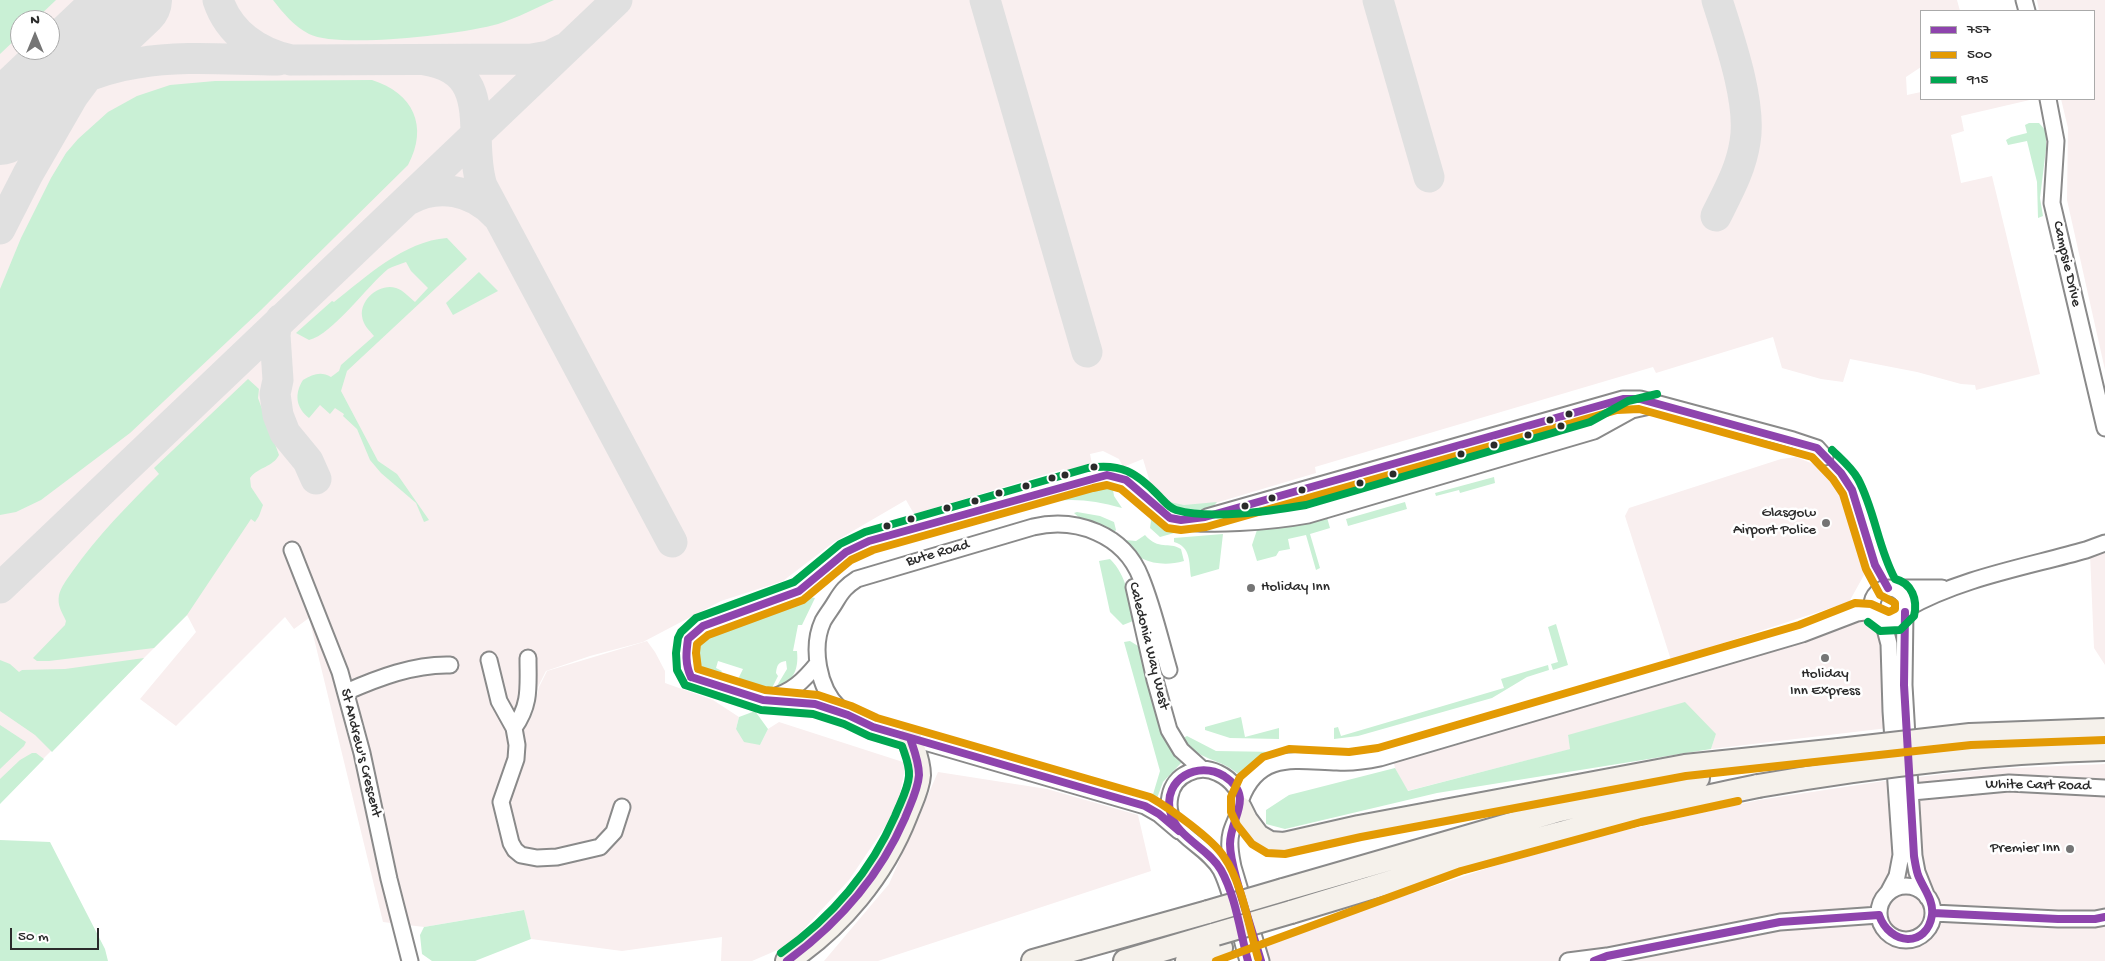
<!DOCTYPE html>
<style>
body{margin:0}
#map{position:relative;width:2105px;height:961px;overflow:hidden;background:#fff;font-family:"Gochi Hand",sans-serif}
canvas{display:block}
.legend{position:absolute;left:1920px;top:10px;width:175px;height:90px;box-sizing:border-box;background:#fff;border:1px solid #aaa;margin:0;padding:6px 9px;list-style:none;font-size:15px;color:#2b2b2b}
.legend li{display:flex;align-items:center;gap:10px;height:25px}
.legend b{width:25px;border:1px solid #aaa}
.north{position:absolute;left:10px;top:10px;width:50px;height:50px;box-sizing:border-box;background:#fff;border:1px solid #aaa;border-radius:50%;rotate:0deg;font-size:14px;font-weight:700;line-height:20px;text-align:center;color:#2b2b2b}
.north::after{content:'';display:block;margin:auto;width:18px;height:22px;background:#757575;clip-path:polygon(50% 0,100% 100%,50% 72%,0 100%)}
.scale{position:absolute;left:10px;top:928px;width:89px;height:22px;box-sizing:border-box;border:2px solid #2b2b2b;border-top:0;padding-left:6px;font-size:15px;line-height:18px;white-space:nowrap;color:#2b2b2b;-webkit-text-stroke:4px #fff;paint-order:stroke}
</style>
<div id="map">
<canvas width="2105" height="961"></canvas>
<ul class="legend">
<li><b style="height:6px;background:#8e44ad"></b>757</li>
<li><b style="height:6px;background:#e39a04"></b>500</li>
<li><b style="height:6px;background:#00a651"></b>915</li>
</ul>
<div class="north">N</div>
<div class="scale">50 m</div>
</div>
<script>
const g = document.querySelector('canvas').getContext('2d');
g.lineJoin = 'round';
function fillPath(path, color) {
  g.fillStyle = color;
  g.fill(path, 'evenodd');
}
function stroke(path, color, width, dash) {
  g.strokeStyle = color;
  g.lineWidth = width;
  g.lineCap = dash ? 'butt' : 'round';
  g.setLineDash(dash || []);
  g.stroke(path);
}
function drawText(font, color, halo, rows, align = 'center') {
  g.font = font + ' "Gochi Hand",sans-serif';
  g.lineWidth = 5;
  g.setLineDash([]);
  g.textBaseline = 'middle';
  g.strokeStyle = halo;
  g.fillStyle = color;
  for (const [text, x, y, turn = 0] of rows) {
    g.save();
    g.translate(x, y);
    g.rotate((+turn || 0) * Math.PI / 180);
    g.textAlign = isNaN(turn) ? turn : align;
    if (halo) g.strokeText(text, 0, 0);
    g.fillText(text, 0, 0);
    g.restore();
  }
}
fillPath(new Path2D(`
 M0,0H1957L1960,11H1921V67L1906,77L1907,95L1921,92V99H2034L1961,116L1964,131L1951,135L1961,183L1992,176L2040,374L1976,390L1975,385L1961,384L1917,372L1850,359L1843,382L1821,379L1782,368L1773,337L1656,373L1653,367L1315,467L1316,473L1212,504L1165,506L1149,492L1152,489L1143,459L1123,467L1119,459L1103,451L1090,454L1092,464L1065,471L1064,469L914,514L906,500L834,542L783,581L721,601L643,642L590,656L546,671L538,687L530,722L539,687L547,671L647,641L655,652L665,671V683L713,700L739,717L736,729L760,745L768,729L779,722L906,763L897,809L849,880L789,945L752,961H721L722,937L622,951L531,939L523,910L424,927L383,922L309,618L294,629L285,617L176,726L140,699L196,632L187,615L44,758L0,799ZM20,20H50V50H20Z
 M2037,0H2105V370L2067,200L2068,128L2061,99H2094V11H2039Z
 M1796,457L1816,465L1838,488L1864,575L1849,602L1671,660L1625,516L1629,508L1781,459Z
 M2105,549V665L2094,648L2090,554Z
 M1855,620L1871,624L1877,630L1883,642L1888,728L1711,749L1716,734L1568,736L1571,749L1407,791L1395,768L1393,759L1806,640Z
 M2105,764V961H1243L1240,950L1555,846L1759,800L1891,780L1991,769Z
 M938,772L1047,789L1138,815L1151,871L878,961H824L889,884Z`), '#f9efef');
fillPath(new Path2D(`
 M0,0H56L35,20H20V35L0,54Z
 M273,0H554C536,8 517,18 498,24C464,34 339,49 309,34C294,26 283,13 273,0Z
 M372,80C413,93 429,126 408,165L261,310L130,433L41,500L16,512L0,515V289L21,238L51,178L66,153L78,139L108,112L137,96L170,85L215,81Z
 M2029,123H2039L2046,131V149L2040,198L2043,216L2038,218L2037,182L2027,141L2008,145L2006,140L2011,137L2027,133L2025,125Z
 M447,238L467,259L347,371L341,391L378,461L397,474L429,520L424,522L416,503L381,473L370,460L357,429L343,416L344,414L335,408L330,414L320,405L309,418C296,408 294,394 303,380C313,374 321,371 331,377L339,371L341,365L374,336C369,330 363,325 362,316C360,299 380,283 396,288C403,290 409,297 415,302L428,288L411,271L406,262C401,264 393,266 388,269C368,285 332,335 309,340L296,333L332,301L334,302C366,277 404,241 447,238Z
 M479,272L498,291L453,315L446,303Z
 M248,379L259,389L258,398L279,455C273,467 258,467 250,478L251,487L263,505L259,516L255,522L251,519L187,615L154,648L49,661H37L33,658L65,625L66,621C62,612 57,606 59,595C61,587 67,579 72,572C98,535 128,505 159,474L154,468Z
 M1494,477L1495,483L1460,493L1459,490L1436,496L1435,493Z
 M1112,483L1114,496L1122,508C1091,500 1070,497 1038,504L1037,501L1094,484Z
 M1160,500L1184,505L1217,502L1212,508C1189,513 1177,519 1160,500Z
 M1405,502L1407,509L1348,526L1346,519Z
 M1151,509L1170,525L1185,530L1160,537L1150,528L1151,521L1148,512Z
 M1077,512L1100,516L1114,522L1116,530L1112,535L1083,521L1074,513Z
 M1326,514L1330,528L1310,534L1320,568L1316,570L1306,535L1288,539L1290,549L1279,551L1276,556L1257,561L1252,545L1258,527Z
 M1223,534L1219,569L1191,577C1189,562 1191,547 1174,542V538Z
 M1145,535C1159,551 1168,541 1181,549L1184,561C1159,568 1139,561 1121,544L1125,540L1136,541Z
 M1110,559C1127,576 1129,598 1133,621L1123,625L1110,612L1099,561Z
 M804,596L815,598L802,625H798L793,651H797C799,671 793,681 775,689L787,669L786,661C778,662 777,665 776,673L778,676L771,690L737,681L743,669L718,661L716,668L722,671L719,675L699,669L694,660L695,644L704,633Z
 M1556,624L1568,665L1553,670L1551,664L1558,662L1548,627Z
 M1130,641L1138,646L1162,736L1166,738L1183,761L1163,782L1156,801H1151L1160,771L1124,642Z
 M144,658L52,752L35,735L0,711V660L10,664L19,672L22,670L65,669Z
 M1548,665L1549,670L1527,677L1492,698L1358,736L1334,739V728L1338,727L1341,736L1504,688L1501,679Z
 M1685,702L1716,734L1711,749L1437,793L1285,829L1266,824V810L1289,795L1395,768L1408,791L1570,749L1568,735Z
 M755,711L768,729L760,745L744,742L736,729L739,717Z
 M1241,717L1245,737L1279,728V739L1230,738L1205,730V727Z
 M0,725L26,742L24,746L0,769Z
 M1187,736L1216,751L1278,752L1258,759L1240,776C1223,758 1196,761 1183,738Z
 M32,753H36L44,759L0,804V779L20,760Z
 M0,840L50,842L105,949L108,961H0Z
 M524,910L531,939L475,961H432L422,954L420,935L424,927Z`), '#c9f0d5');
stroke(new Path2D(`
 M218,0C229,33 258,53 291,60L532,59L549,56L563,49
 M985,0L1087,352
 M1378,0L1429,177
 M425,60C497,71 466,138 482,186L672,542
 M4,122C44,94 89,70 138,63C184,55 232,60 278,60
 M408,200C438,183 473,190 496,215
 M1716,216C1728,192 1741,169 1745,142C1752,103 1729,38 1717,0
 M0,229L28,174L73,96L144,0
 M281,319L276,327L275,335L278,380L275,394L278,415L285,433L308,461L316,479
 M0,588L617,0`), '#e0e0e0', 31);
stroke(new Path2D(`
 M0,125L132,0`), '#e0e0e0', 80);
const minor = new Path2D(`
 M2024,0L2027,11
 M2048,99L2056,141L2052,203L2105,428
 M1207,517L1623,399H1640L1659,404L1793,440L1817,448L1825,457
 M292,550L340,672L362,753L389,879L410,961
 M1134,587L1155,680L1169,730L1181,750L1202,769
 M1872 605a17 17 0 1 1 34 0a17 17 0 1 1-34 0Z
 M1893,588H1942
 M1906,609C1960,578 2026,567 2086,550L2105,543
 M1905,612L1904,685L1914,856L1917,872L1927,897
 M1883,621L1889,644L1891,711L1901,855L1897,876L1888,893
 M489,660L499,701L514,728L517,745L516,759L501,802L511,843L515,850L521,855L537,858L557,857L600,847L614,832L622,807
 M1169,670C1160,639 1153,607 1141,578C1124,534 1076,517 1033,527L857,579C846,586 842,591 836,601C832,608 827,614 823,621C811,647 818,688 839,708C849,717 861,722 873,727L1145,806L1159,814L1179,831
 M346,692C378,678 414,664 450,665
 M769,698C792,693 804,680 818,663
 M848,715L815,704L763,700L691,677L687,668L686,653L688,639L703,626L799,591L846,552L869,541L1091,478C1123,472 1133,483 1154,505C1159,510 1165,516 1171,519C1203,528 1275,521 1308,515L1594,431L1632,410L1659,404
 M514,728C531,704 528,687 528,658
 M1912,792L2009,783L2105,788
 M1241,799C1259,751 1296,761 1337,762C1351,763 1366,761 1380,758L1802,634L1857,613L1864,612L1874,614
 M1879 913a27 27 0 1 1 54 0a27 27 0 1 1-54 0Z
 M1933,913L2058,919H2095L2105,917
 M1248,961C1239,932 1234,896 1221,870C1206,842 1162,834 1170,796C1172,785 1179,777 1188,773C1198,768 1208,768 1218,773C1231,779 1244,793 1240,808C1238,817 1233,825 1231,833C1228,845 1231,856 1233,867L1261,961
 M1568,961L1607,956L1780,922L1879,915`);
const highway = new Path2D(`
 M1240,808L1246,820L1258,836L1270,843L1284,844L1359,827L1685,766L1839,750
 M1283,890L1560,810L1698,778
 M1291,912C1445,865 1599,818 1758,786
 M787,961C840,926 883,874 906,815C911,802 918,789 919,775C919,762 914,750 910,738
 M1033,961L1208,912
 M1125,961L1216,934
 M1187,961L1221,948`);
stroke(minor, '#8a8a8a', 19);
stroke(highway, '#8a8a8a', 26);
stroke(minor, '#fff', 15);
stroke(highway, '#f5f1eb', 22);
const highwayBridge = new Path2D(`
 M1839,750L1970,735L2105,730
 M1758,786C1873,766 1988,752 2105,749
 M1208,912L1283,890
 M1216,934L1291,912`);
stroke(highwayBridge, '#8a8a8a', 26, []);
stroke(highwayBridge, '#f5f1eb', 22);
stroke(new Path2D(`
 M691,677C685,664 686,653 688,639L703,626L799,591L846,552L869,541L1107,475L1126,480L1170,518L1181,520L1205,517L1623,399H1640L1817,448L1841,473L1852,490L1875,565L1888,588
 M691,677L763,700L815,704L848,715L873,727L1145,806L1159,814L1179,831
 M1933,913L2058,919H2095L2105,917
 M1879,915C1890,946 1927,948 1932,915C1934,900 1923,888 1918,875C1916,869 1915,862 1914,856L1904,685L1905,612
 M787,961C839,923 879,878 905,818C910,805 918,790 919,775C919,762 914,750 910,738
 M1248,961C1240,932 1236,897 1221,870C1208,847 1176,838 1170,811C1163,779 1198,760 1224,776C1256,797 1230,817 1230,844C1230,860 1236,876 1240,892C1247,915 1254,938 1261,961
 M1594,961L1607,956L1780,922L1879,915`), '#8e44ad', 8);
stroke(new Path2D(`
 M1258,958C1249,928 1242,882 1224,857C1213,839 1169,808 1150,797L877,718L851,706L818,695L765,690L698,669L696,653L697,644L708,635L803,600L851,560L873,550L1093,488L1107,485L1121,489L1167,528L1181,530L1206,527L1617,410L1639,409L1812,457L1833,479L1843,494L1866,569L1880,595L1895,603V609L1889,612L1871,604L1855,603L1799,625L1378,748L1349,752L1289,749L1263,757L1240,777L1231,797V812L1237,825L1252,844L1267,853L1285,854L1361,837L1686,776L1971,745L2105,740
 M1216,961L1461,871L1641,822L1738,801`), '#e39a04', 8);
stroke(new Path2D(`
 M1832,450C1841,459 1852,468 1858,479C1875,511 1878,548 1895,579C1912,583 1918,600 1914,616L1900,630L1880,631L1868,622
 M781,953C832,917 870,873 895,816C900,803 908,790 909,776C910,766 905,755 902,746L869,736L844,724L813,714L761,710L685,685L677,670L676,653L678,638L681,632L696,618L794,582L840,544L865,532L1088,468C1121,463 1136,472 1159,496C1164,501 1169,508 1176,510C1211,520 1270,511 1306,505L1590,422L1628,401L1657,394`), '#00a651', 8);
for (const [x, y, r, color] of [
 [1569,414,4.5,"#2b2b2b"],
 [1550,420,4.5,"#2b2b2b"],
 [1561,426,4.5,"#2b2b2b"],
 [1528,435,4.5,"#2b2b2b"],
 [1494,445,4.5,"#2b2b2b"],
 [1461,454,4.5,"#2b2b2b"],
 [1094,467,4.5,"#2b2b2b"],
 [1393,474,4.5,"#2b2b2b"],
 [1065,475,4.5,"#2b2b2b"],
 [1052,478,4.5,"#2b2b2b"],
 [1360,483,4.5,"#2b2b2b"],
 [1026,486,4.5,"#2b2b2b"],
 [1302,490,4.5,"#2b2b2b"],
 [999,493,4.5,"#2b2b2b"],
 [1272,498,4.5,"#2b2b2b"],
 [975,501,4.5,"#2b2b2b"],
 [1245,506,4.5,"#2b2b2b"],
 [947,508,4.5,"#2b2b2b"],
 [911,519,4.5,"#2b2b2b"],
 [1826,523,5,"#757575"],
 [887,526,4.5,"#2b2b2b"],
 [1251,588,5,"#757575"],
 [1825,658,5,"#757575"],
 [2070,849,5,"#757575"]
]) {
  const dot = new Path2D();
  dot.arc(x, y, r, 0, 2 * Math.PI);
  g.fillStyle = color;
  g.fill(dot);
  stroke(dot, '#fff', 2);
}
drawText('15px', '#2b2b2b', '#fff', [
 ["Campsie Drive",2066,264,77],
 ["Bute Road",938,554,-16],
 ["Caledonia Way West",1148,646,76],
 ["St Andrew's Crescent",360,753,76],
 ["White Cart Road",2038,786,1]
]);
drawText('15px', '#2b2b2b', '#fff', [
 ["Glasgow",1816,514],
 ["Airport Police",1816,531],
 ["Holiday Inn",1261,588,"left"],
 ["Holiday",1825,675,"center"],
 ["Inn Express",1825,692,"center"],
 ["Premier Inn",2060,849]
], 'right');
</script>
